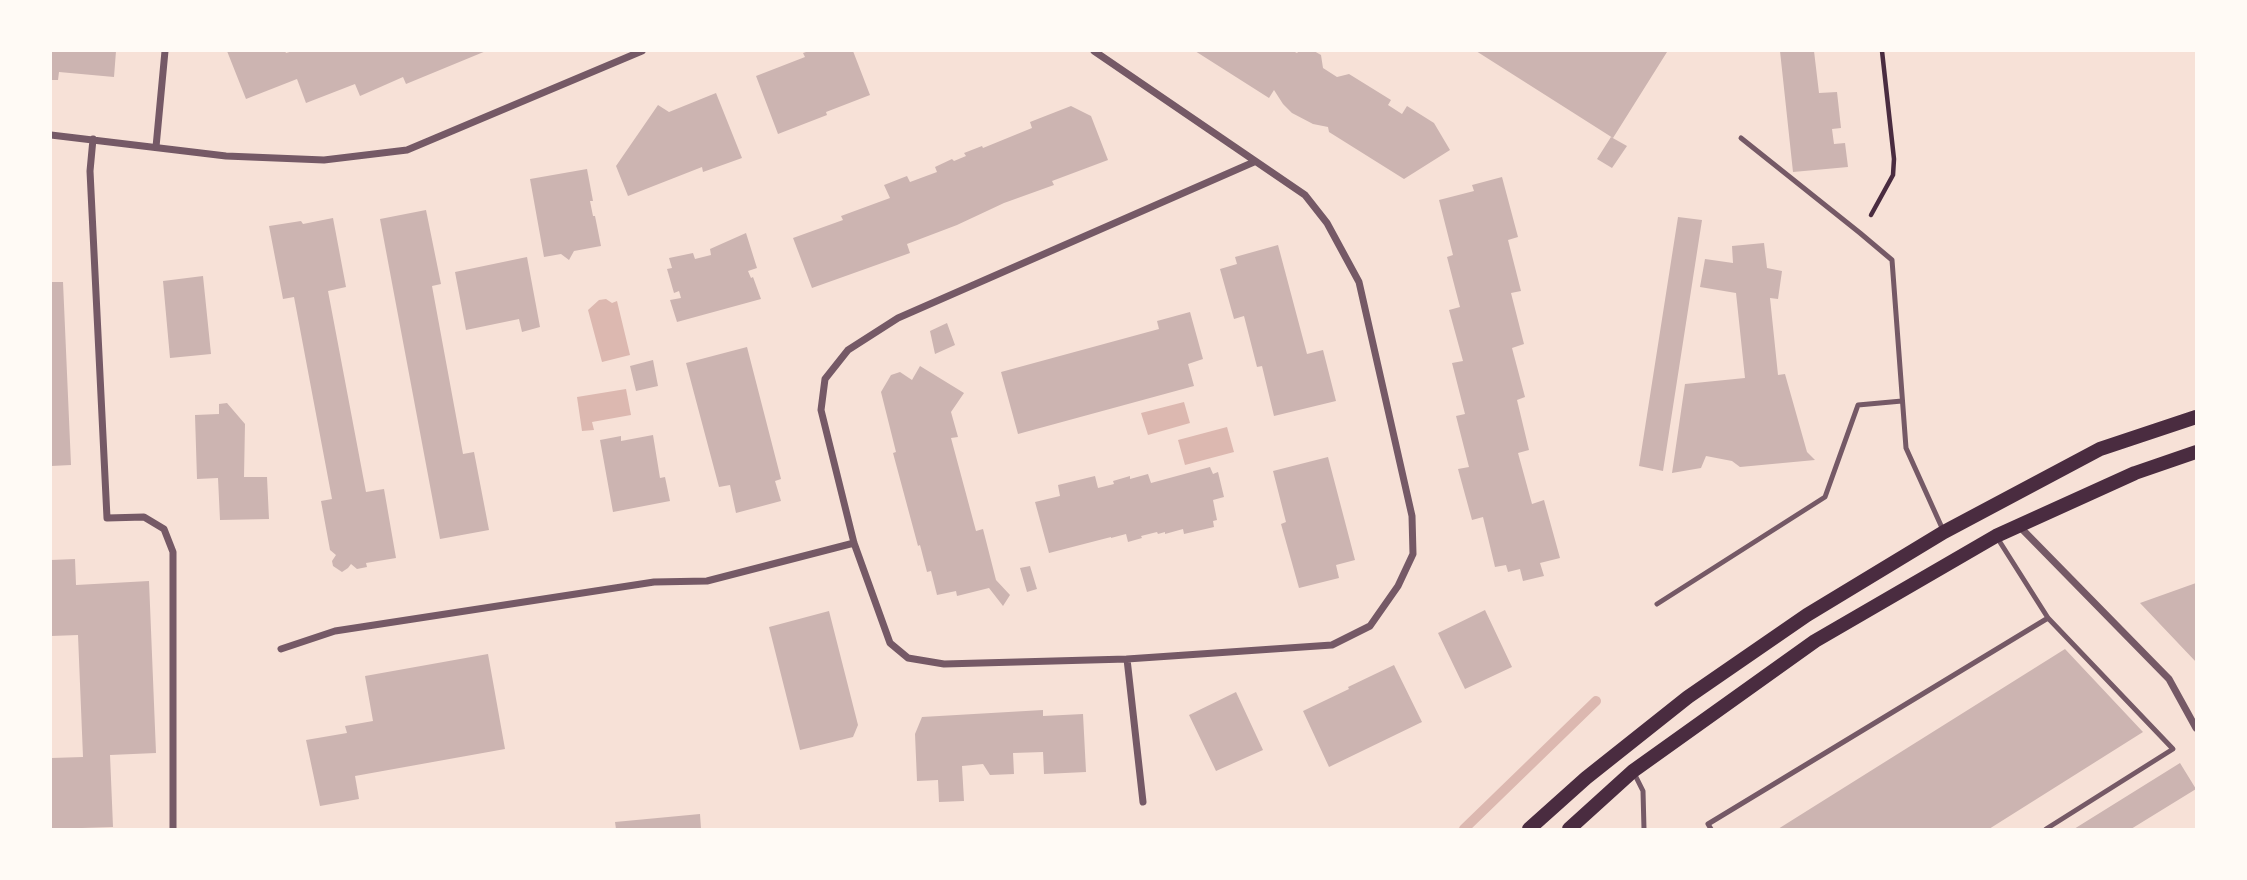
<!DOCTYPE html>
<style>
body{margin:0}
#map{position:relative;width:2247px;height:880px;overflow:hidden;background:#f7e1d7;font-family:Raleway,sans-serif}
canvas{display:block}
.frame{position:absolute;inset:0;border:52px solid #fffaf5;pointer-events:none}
</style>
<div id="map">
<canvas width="2247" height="880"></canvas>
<div class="frame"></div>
</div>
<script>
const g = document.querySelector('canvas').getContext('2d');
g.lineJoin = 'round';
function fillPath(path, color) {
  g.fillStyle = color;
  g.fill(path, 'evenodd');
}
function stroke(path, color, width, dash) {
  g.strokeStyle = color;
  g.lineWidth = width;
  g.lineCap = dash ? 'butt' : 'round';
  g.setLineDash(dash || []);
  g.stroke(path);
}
fillPath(new Path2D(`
 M606,299L612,303L617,301L630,355L602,362L588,310L599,300Z
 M626,389L631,415L592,422L594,430L582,431L577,397Z
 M1184,402L1190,423L1148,435L1141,413Z
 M1227,427L1234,452L1185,465L1178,440Z`), '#dcb8b0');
stroke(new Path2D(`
 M1464,829L1596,701`), '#dcb8b0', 10);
fillPath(new Path2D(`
 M51,51H116L114,77L59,72L58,80H51Z
 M227,51H285L286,53L293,51H486L406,84L403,77L360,96L355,84L306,103L297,79L246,99Z
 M809,51H853L870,95L826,112L827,115L778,134L756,76L805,57L803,53Z
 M1195,51H1293L1297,53L1299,51H1314L1321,55L1323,68L1337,77L1349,74L1391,100L1388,105L1402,114L1407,106L1434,123L1450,150L1404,179L1329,132L1328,127L1313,124L1292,113L1283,104L1274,90L1269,98Z
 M1476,51H1665L1667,52L1613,138Z
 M1780,51H1814L1819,93L1837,92L1841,128L1832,129L1834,144L1845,143L1848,167L1793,172Z
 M716,93L742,158L703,172L702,167L628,196L616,166L658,105L669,112Z
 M1071,106L1091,116L1108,160L1052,181L1054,185L1004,203L957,225L907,244L910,253L812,288L793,238L843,220L841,216L890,198L884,185L907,176L910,182L937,172L935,167L952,159L954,161L966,156L964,153L982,146L983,148L1032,128L1030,122Z
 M1611,137L1627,146L1612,168L1597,159Z
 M587,169L593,201H590L593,216H595L601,246L574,251L569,260L561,254L544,257L530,179Z
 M1502,177L1518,237L1508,240L1521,291L1511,293L1524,344L1512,348L1525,397L1517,400L1529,450L1518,453L1532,504L1544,500L1560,558L1540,563L1544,576L1523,581L1520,569L1508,572L1506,565L1495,567L1483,517L1472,520L1458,469L1469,467L1456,416L1465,414L1452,363L1463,361L1449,310L1460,307L1447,257L1453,255L1439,200L1474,191L1472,185Z
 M426,210L441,284L432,286L463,454L474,452L489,530L440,539L380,219Z
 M1678,217L1702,220L1663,471L1639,466Z
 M333,218L346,287L328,291L366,492L384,489L396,558L366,563L367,567L357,569L351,564L348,568L342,572L333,566L332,561L336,555L330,550L321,501L332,499L294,297L283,299L269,226L301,221L303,224Z
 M746,233L757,268L748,271L751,278L753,277L761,299L677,322L670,300L681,298L679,291L674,293L667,269L672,268L669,258L693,253L695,259L711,255L710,249Z
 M1764,243L1767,268L1782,271L1778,299L1770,298L1778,375L1785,374L1807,452L1815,460L1740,467L1732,461L1706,456L1701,468L1672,473L1685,384L1745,378L1736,293L1700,287L1705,259L1733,263L1732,246Z
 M1278,245L1307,354L1323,350L1336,401L1274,416L1262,366L1257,367L1244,316L1234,319L1220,269L1237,264L1235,257Z
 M527,257L540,327L522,332L519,319L466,330L455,272Z
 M203,276L211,354L170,358L163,281Z
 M51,282H63L71,465L51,466Z
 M1190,312L1203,359L1188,364L1194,386L1018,434L1001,372L1159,329L1157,321Z
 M947,323L955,345L935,354L930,331Z
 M747,347L781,479L775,481L781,501L736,513L730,485L719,487L686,363Z
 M653,360L658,386L636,391L630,366Z
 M920,366L964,393L951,412L958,437L951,438L976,531L983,529L996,580L1010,595L1003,606L989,588L957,596L956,591L937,595L931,571L927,572L920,545L918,546L893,453L896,452L881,392L891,375L900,372L912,380Z
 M227,403L245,424L244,477H267L269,519L220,520L218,478L197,479L195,415L219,414V404Z
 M653,435L660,478L665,477L670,501L613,512L600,440L621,436V441Z
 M1328,457L1355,560L1336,565L1339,578L1299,588L1281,524L1286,522L1273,471Z
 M1210,467L1213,474L1218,472L1224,497L1213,500L1217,520L1213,521L1214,527L1184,534L1183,529L1165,534V532L1158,534L1157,532L1141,536L1142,538L1128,542L1126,534L1111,538V537L1049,553L1035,502L1060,496L1058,485L1095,476L1098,488L1114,484L1113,481L1130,476V479L1148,474L1151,483Z
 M75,559L76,585L149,581L156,753L110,755L113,827L51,829V758L83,757L78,635L51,636V560Z
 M1030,566L1037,589L1027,592L1020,568Z
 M2196,583V662L2140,603Z
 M1485,610L1512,667L1465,689L1438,633Z
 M829,611L858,725L853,737L800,750L769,627Z
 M2065,649L2143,732L1989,829H1778Z
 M488,654L505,749L355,776L359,799L320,806L306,740L347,733L345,726L373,721L365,676Z
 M1394,665L1422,722L1329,767L1303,711L1349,689L1348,687Z
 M1236,692L1263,750L1216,771L1189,715Z
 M1043,710V716L1083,714L1086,772L1044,774L1043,752L1013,753L1014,774L990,775L983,764L962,766L964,801L939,802L938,780L917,781L915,734L922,717Z
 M2180,763L2196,789L2131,829H2074Z
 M700,814L701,829H616L615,822Z`), '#ccb4b1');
stroke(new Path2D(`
 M1871,215L1893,175L1894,159L1882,51`), '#4a2c40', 4.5);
stroke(new Path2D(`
 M1741,138L1860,233L1892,260L1906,448L1943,530
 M1998,539L2048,618L2173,749L2046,829
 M1657,604L1825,497L1858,405L1902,401
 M1633,771L1643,791L1644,829
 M1711,829L1708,824L2048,618`), '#755966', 5);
stroke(new Path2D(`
 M1094,51L1305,195L1327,223L1359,282L1412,516L1413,554L1398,586L1370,626L1332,645L1127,659L944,664L908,658L890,643L854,543L821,410L825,379L848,350L898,318L1254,162
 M51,135L226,156L324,160L407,150L642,51
 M93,139L90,171L107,518L144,517L164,529L173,552V829
 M156,147L165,51
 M2019,526L2169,679L2196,728
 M281,649L335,631L654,582L707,581L854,543
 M1127,659L1143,802`), '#755966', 7);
stroke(new Path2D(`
 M1529,829L1586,778L1688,697L1807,615L1944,532L2100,449L2196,417
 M1569,829L1633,771L1815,641L1996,536L2135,473L2196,452`), '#4a2c40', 14);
</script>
